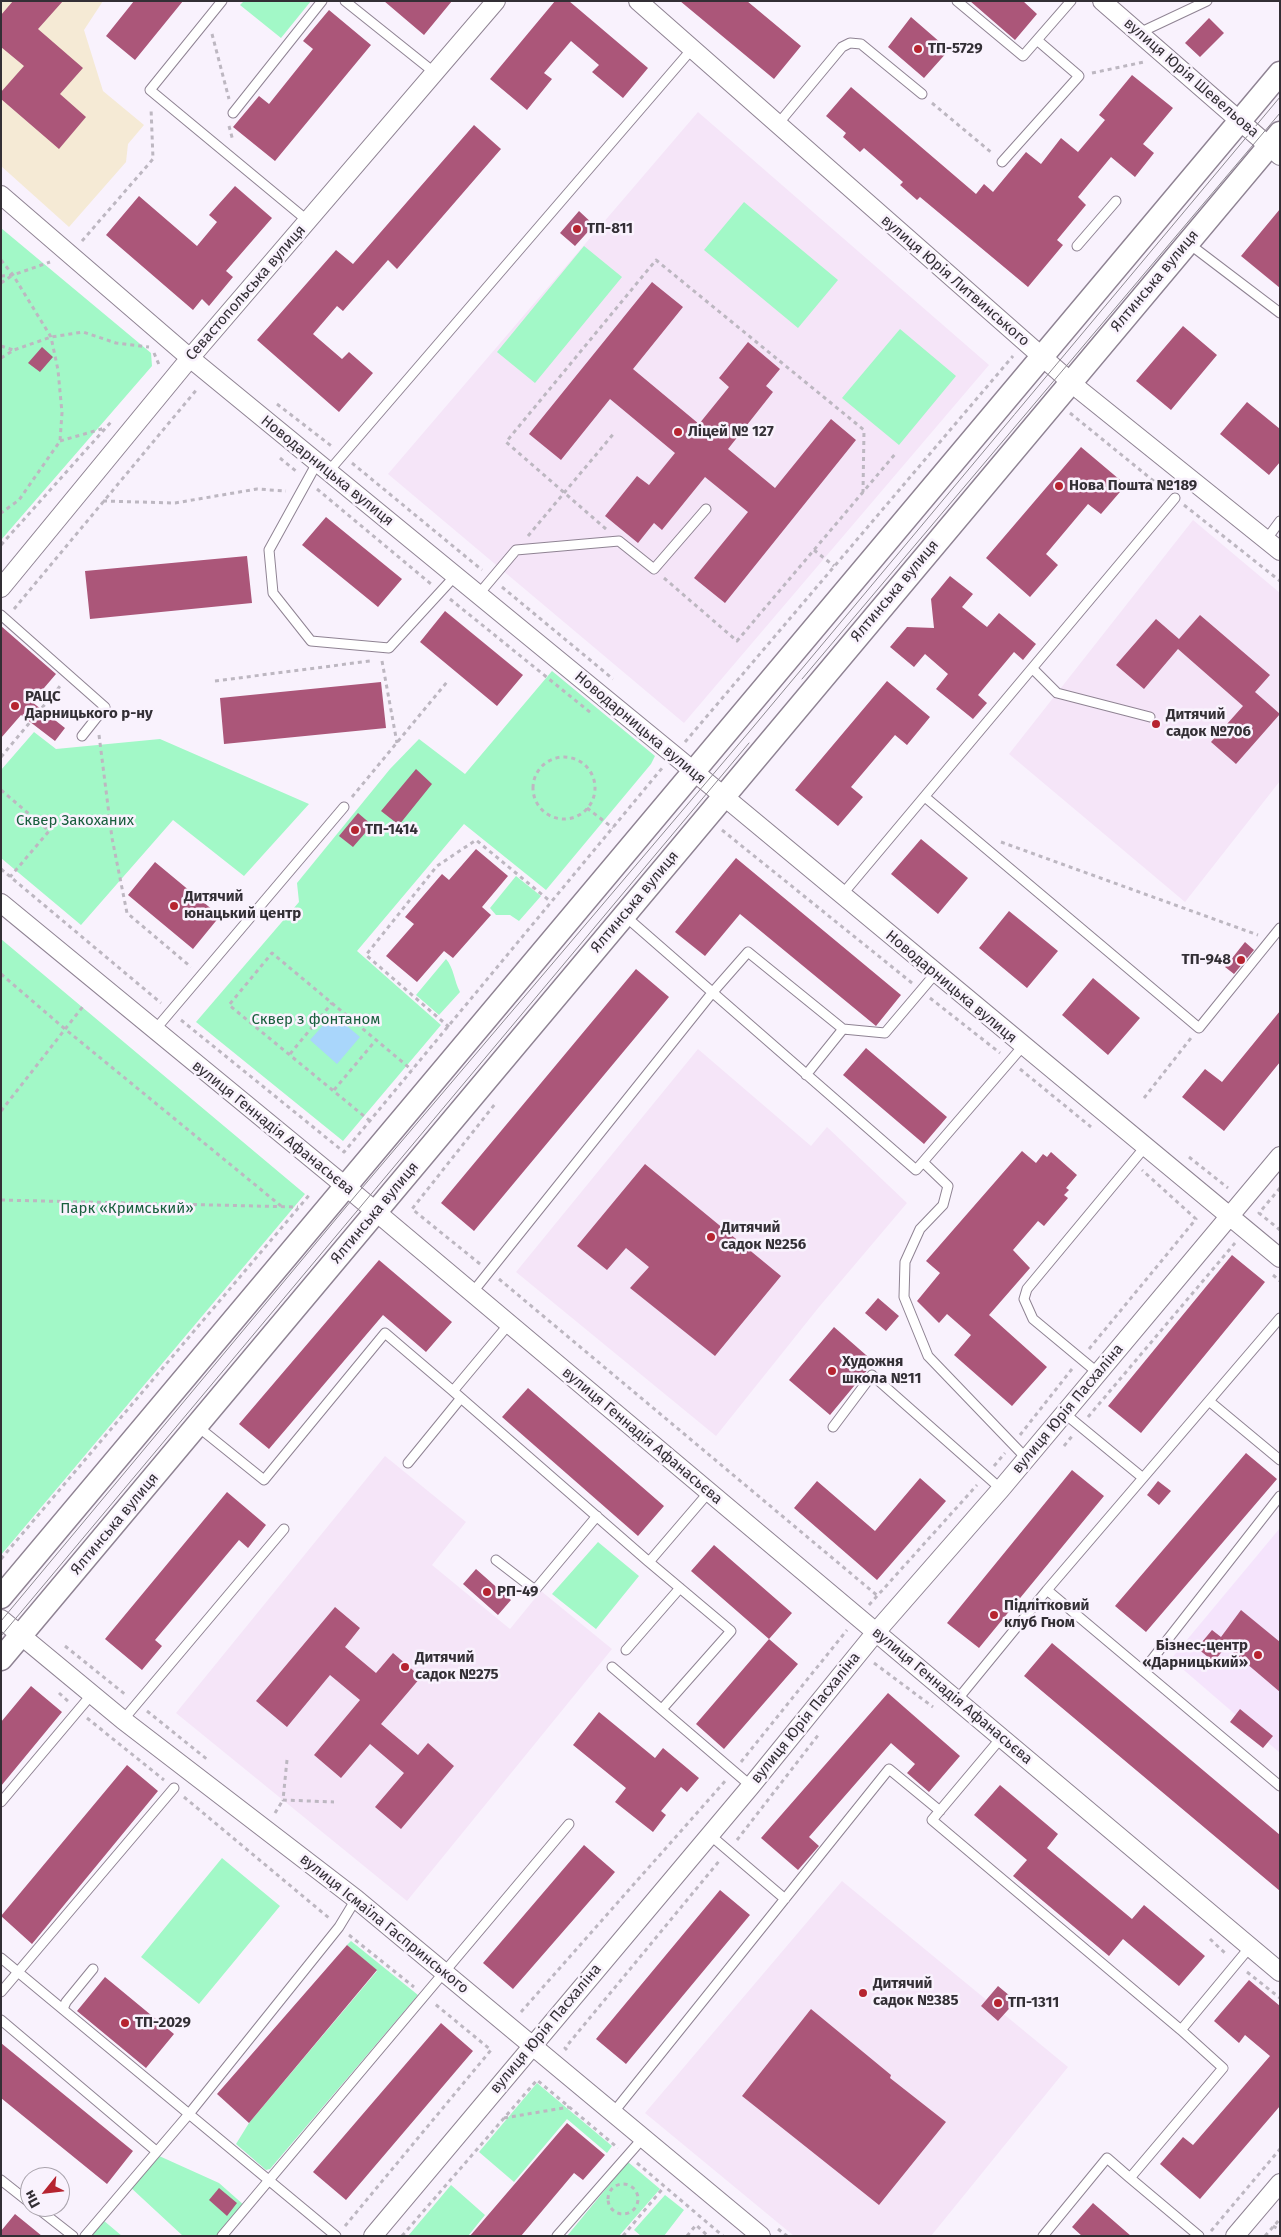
<!DOCTYPE html>
<meta charset="utf-8">
<style>
body{margin:0}
#map{position:relative;width:1281px;height:2237px;overflow:hidden;background:#f9f2fd;font-family:"Fira Sans",sans-serif}
canvas{display:block}
.frame{position:absolute;inset:0;border:2px solid #332f35;pointer-events:none}
.north{position:absolute;left:20px;top:2167px;width:50px;height:50px;box-sizing:border-box;background:#f9f2fd;border:1px solid #aaa4ad;border-radius:50%;rotate:241deg;font-size:14px;font-weight:700;line-height:20px;text-align:center;color:#332f35}
.north::after{content:'';display:block;margin:auto;width:18px;height:22px;background:#b62430;clip-path:polygon(50% 0,100% 100%,50% 72%,0 100%)}
</style>
<div id="map">
<canvas width="1281" height="2237"></canvas>
<div class="frame"></div>
<div class="north">Пн</div>
</div>
<script>
const g = document.querySelector('canvas').getContext('2d');
g.lineJoin = 'round';
function fillPath(path, color) {
  g.fillStyle = color;
  g.fill(path, 'evenodd');
}
function stroke(path, color, width, dash) {
  g.strokeStyle = color;
  g.lineWidth = width;
  g.lineCap = dash ? 'butt' : 'round';
  g.setLineDash(dash || []);
  g.stroke(path);
}
function drawText(font, color, halo, rows, align = 'center') {
  g.font = font + ' "Fira Sans",sans-serif';
  g.lineWidth = 5;
  g.setLineDash([]);
  g.textBaseline = 'middle';
  g.strokeStyle = halo;
  g.fillStyle = color;
  for (const [text, x, y, turn = 0] of rows) {
    g.save();
    g.translate(x, y);
    g.rotate((+turn || 0) * Math.PI / 180);
    g.textAlign = isNaN(turn) ? turn : align;
    if (halo) g.strokeText(text, 0, 0);
    g.fillText(text, 0, 0);
    g.restore();
  }
}
fillPath(new Path2D(`
 M1280,1528V1753L1171,1659Z`), '#f5e4fc');
fillPath(new Path2D(`
 M698,112L989,365L684,723L388,474Z
 M1193,520L1280,593V781L1185,902L1009,754Z
 M698,1049L811,1146L827,1127L907,1203L819,1307L716,1436L516,1272Z
 M385,1456L466,1522L432,1565L510,1629L541,1591L612,1649L407,1901L176,1713Z
 M842,1881L1068,2067L931,2236H794L645,2113Z`), '#f5e5f8');
fillPath(new Path2D(`
 M1,1H103L84,30L103,91L144,125L128,144L126,162L69,227L1,166Z`), '#f5ead5');
fillPath(new Path2D(`
 M244,1H311L281,38L240,5Z
 M744,202L838,280L798,328L704,250Z
 M1,228L151,353L152,366L1,540Z
 M584,246L622,277L535,383L497,352Z
 M900,329L956,376L899,445L842,398Z
 M552,671L655,756L651,764L546,890L464,824L357,951L441,1025L343,1141L196,1022L299,902L297,883L390,769L419,739L465,774Z
 M34,732L56,749L160,739L309,804L244,876L173,820L81,925L1,858V770Z
 M516,876L541,896L519,921L510,915H496L490,908Z
 M1,939L305,1194L1,1555Z
 M446,959C454,968 454,981 460,992L439,1015L416,995Z
 M598,1542L639,1576L596,1629L552,1594Z
 M222,1858L280,1906L199,2004L141,1957Z
 M351,1941L418,1995L270,2169L266,2170L236,2144L249,2123L377,1971L347,1945Z
 M537,2083L612,2146L607,2153L567,2119L514,2182L479,2152Z
 M157,2155L219,2183L245,2206L218,2236H183L129,2186Z
 M628,2162L660,2189L619,2236H567Z
 M451,2185L485,2215L468,2236H408Z
 M665,2195L684,2210L664,2236H641L634,2230Z
 M103,2220L122,2236H90Z`), '#a2f8c7');
fillPath(new Path2D(`
 M333,1014L360,1037L337,1064L310,1040Z`), '#a9d6fb');
fillPath(new Path2D(`
 M13,1H63L38,29L83,68L60,94L86,117L59,149L1,99V92L24,66L1,47V15Z
 M134,1H183L135,60L106,36Z
 M384,1H452L424,35Z
 M555,1H569L648,68L623,98L592,72L599,65L571,41L544,73L552,79L527,110L490,79Z
 M680,1H747L801,46L774,79Z
 M970,1H1023L1037,14L1015,40Z
 M329,10L371,45L275,161L233,127L259,96L269,104L313,49L303,41Z
 M911,17L949,50L924,78L888,47Z
 M1209,18L1224,33L1200,57L1185,43Z
 M1132,75L1173,108L1143,144L1154,153L1135,177L1111,157L1078,197L1086,205L1057,240L1063,245L1028,287L920,197L917,200L900,185L903,182L864,148L860,152L843,137L846,133L826,116L851,87L976,194L984,184L993,192L1026,152L1041,164L1061,138L1078,152L1105,120L1099,115Z
 M474,125L501,149L397,269L388,260L343,311L337,306L313,334L342,359L349,352L373,373L339,412L257,340L336,250L353,264Z
 M235,186L272,218L226,271L233,277L209,306L202,299L193,310L106,235L139,196L197,246L217,222L209,215Z
 M1280,209V288L1241,256Z
 M579,211L594,225L575,246L560,233Z
 M652,282L683,307L633,369L699,424L729,387L719,378L748,342L780,369L766,386L773,392L728,449L775,488L831,419L856,440L725,603L694,578L748,512L705,477L662,530L654,523L638,543L605,516L637,476L649,485L675,453L610,399L561,460L529,434Z
 M1183,326L1217,355L1171,410L1136,381Z
 M42,347L53,357L40,372L28,363Z
 M1247,402L1280,429V462L1269,475L1220,434Z
 M1081,447L1126,485L1101,514L1088,504L1046,554L1058,565L1030,597L986,558Z
 M326,517L402,579L378,607L302,545Z
 M247,556L252,603L90,619L85,571Z
 M950,576L973,594L962,607L987,627L999,613L1036,644L1023,660L1014,652L978,695L987,703L973,719L936,689L948,674L925,654L914,667L890,647L907,627L934,628L931,599Z
 M445,611L523,675L497,706L420,642Z
 M1200,615L1270,675L1255,692L1280,714L1236,764L1211,742L1243,706L1178,649L1144,689L1116,665L1156,619L1179,639Z
 M1,626L56,674L32,702L65,728L55,741L21,715L1,738Z
 M887,681L930,717L907,745L895,735L851,787L863,797L838,826L795,790Z
 M381,682L386,728L224,744L220,698Z
 M416,769L432,784L399,825L381,811Z
 M358,813L372,825L353,847L339,836Z
 M921,839L968,878L938,914L891,874Z
 M476,849L508,876L482,907L491,915L453,958L444,951L417,982L386,956L414,924L405,917L442,874L449,880Z
 M736,858L901,995L876,1026L740,914L705,956L675,932Z
 M155,862L220,916L193,949L128,895Z
 M1009,911L1058,951L1027,988L979,948Z
 M1245,942L1254,950L1234,974L1225,967Z
 M636,969L669,997L474,1231L441,1203Z
 M1093,978L1140,1018L1108,1055L1062,1015Z
 M1280,1011V1062L1224,1131L1182,1097L1205,1069L1222,1082Z
 M866,1048L947,1117L924,1144L843,1075Z
 M1022,1151L1036,1163L1043,1154L1047,1157L1051,1152L1077,1175L1066,1188L1069,1190L1064,1195L1068,1198L1044,1226L1038,1221L1013,1250L1030,1268L989,1315L1047,1367L1012,1406L954,1355L971,1335L947,1314L939,1323L917,1301L940,1273L926,1261Z
 M645,1164L781,1276L715,1356L630,1288L649,1267L626,1248L607,1270L577,1246Z
 M1232,1255L1265,1282L1141,1433L1108,1406Z
 M379,1260L452,1322L426,1352L383,1315L269,1449L239,1424Z
 M878,1298L899,1316L886,1331L865,1313Z
 M834,1327L874,1362L830,1415L789,1380Z
 M528,1388L664,1506L638,1536L502,1417Z
 M1246,1453L1277,1479L1146,1632L1115,1606Z
 M1072,1470L1104,1496L979,1648L947,1623Z
 M920,1478L946,1501L877,1580L794,1508L817,1481L875,1531Z
 M1158,1481L1171,1491L1159,1505L1147,1495Z
 M227,1492L266,1525L248,1548L239,1540L155,1640L162,1646L142,1670L105,1639Z
 M714,1545L792,1613L769,1639L691,1571Z
 M476,1569L511,1600L498,1615L463,1584Z
 M335,1607L360,1628L345,1647L376,1673L393,1653L421,1677L381,1724L418,1755L428,1743L454,1766L401,1829L375,1807L404,1773L370,1744L341,1778L314,1755L360,1700L330,1675L287,1727L256,1701Z
 M1241,1610L1280,1642V1692L1226,1646L1214,1662L1197,1648L1212,1630L1221,1637Z
 M769,1639L798,1664L724,1749L696,1724Z
 M1052,1643L1280,1835V1891L1024,1676Z
 M31,1686L62,1712L1,1786V1722Z
 M888,1693L960,1756L929,1792L907,1773L915,1764L891,1743L809,1837L819,1846L798,1870L761,1838Z
 M1240,1709L1273,1736L1263,1748L1230,1722Z
 M599,1712L655,1758L663,1748L699,1778L687,1792L681,1787L661,1811L666,1815L653,1832L615,1802L626,1788L573,1745Z
 M127,1765L158,1791L32,1944L1,1916Z
 M1000,1785L1058,1834L1047,1848L1132,1919L1144,1905L1205,1956L1179,1986L1123,1939L1109,1956L1013,1876L1027,1860L974,1815Z
 M584,1845L615,1872L513,1989L483,1963Z
 M720,1890L750,1915L626,2064L596,2039Z
 M347,1945L377,1970L249,2123L217,2094Z
 M105,1977L174,2034L146,2068L77,2011Z
 M1249,1980L1280,2006V2106L1200,2199L1160,2164L1183,2137L1193,2145L1270,2056L1245,2035L1239,2043L1214,2021Z
 M998,1986L1016,2001L998,2021L981,2006Z
 M811,2009L891,2075L890,2078L946,2122L879,2205L742,2096Z
 M441,2023L473,2051L346,2200L313,2172Z
 M1,2043L133,2151L107,2184L1,2098Z
 M567,2123L605,2155L583,2180L574,2173L521,2236H470Z
 M219,2188L237,2203L227,2216L209,2200Z
 M1093,2203L1131,2236H1082L1072,2227Z
 M15,2214L42,2236H1V2231Z`), '#ab5679');
const service = new Path2D(`
 M222,1L150,90L308,221
 M345,1L435,73
 M957,1L1023,56L1071,1
 M1139,33L1207,1
 M233,113L322,1
 M778,124L842,47L850,43L861,44L922,94
 M1002,162L1079,76L1037,40
 M1188,243L1280,313
 M1077,246L1116,201
 M317,463L269,550L273,593L311,641L389,648L455,576
 M328,472L692,49
 M1266,540L1280,521
 M478,595L516,550L619,541L654,569L706,509
 M1,615L105,707L82,736
 M1033,669L1057,693L1150,717
 M925,797L1199,1028L1280,928
 M841,896L1175,498
 M625,916L916,1170L1023,1046
 M154,1031L344,807
 M806,1075L843,1029
 M923,1162L948,1186L943,1205L920,1229L905,1262L904,1297L928,1356L1026,1458
 M472,1293L712,993L748,952L843,1029L885,1033L935,974
 M509,1324L453,1391L649,1562
 M1098,1373L1033,1319L1024,1299L1027,1289L1145,1147
 M1209,1401L1280,1460
 M1064,1413L1143,1478
 M197,1426L264,1480L385,1333L453,1391
 M833,1427L872,1375L1001,1489
 M408,1463L461,1398
 M496,1560L535,1590L597,1516
 M1047,1590L1280,1786
 M626,1650L680,1588
 M612,1667L751,1786
 M1143,1671L1280,1496
 M957,1700L1047,1590L1280,1318
 M662,1709L731,1631L649,1562L709,1492
 M123,1720L284,1529
 M1001,1738L932,1820L1181,2030
 M1,1802L92,1694
 M710,1835L785,1899
 M1,1958L336,2236
 M1,1992L174,1788
 M63,2009L66,2002L93,1969
 M1,2020L156,2151
 M613,2113L889,1769L940,1811
 M1130,2178L1199,2236
 M1,2180L30,2203
 M36,2207L73,2236
 M85,2236L189,2114L339,1927L356,1899
 M222,2236L569,1824
 M557,2236L643,2138
 M1043,2236L1107,2158L1130,2178L1223,2068L1181,2030L1250,1947`);
const minor = new Path2D(`
 M638,1L1081,391L1280,551
 M1102,1L1280,156
 M1,195L190,358L674,755L1280,1258
 M1,588L190,358L496,1
 M1,903L356,1195L1280,1972
 M1,1619L123,1720L356,1899L761,2236
 M373,2236L751,1786L876,1632L1001,1489L1280,1156
 M1235,2236L1280,2183`);
const tertiary = new Path2D(`
 M1,1597L1280,73
 M1,1659L1280,133`);
stroke(service, '#8f8393', 11);
stroke(minor, '#8f8393', 20);
stroke(tertiary, '#8f8393', 25);
stroke(new Path2D(`
 M212,34L229,99
 M1092,73L1144,62
 M932,103L992,153
 M229,126L233,141
 M82,241L153,159L151,108
 M1,260L13,275L51,337L58,370L62,413L60,441L19,500L1,513
 M1,276L13,275L50,262
 M1,283L13,275
 M1,346L13,350
 M154,353L160,367
 M1,358L14,350L51,337L83,332L116,343L149,347
 M277,404L334,448
 M1070,413L1166,491
 M60,441L105,428
 M280,458L297,472
 M352,463L482,570
 M317,489L431,584
 M103,501L175,503L257,489L286,491
 M1184,505L1280,581
 M606,529L506,442L656,260L864,430L863,492
 M528,536L615,432
 M1,545L111,422
 M814,550L834,566
 M664,578L737,641L896,453
 M502,587L613,679
 M450,599L591,713
 M14,609L198,388
 M382,661L397,743
 M215,681L370,661
 M99,735L112,838L127,913L191,967
 M685,742L1013,356
 M1,757L61,685
 M533 788a31 31 0 1 1 62 0a31 31 0 1 1-62 0Z
 M1,790L49,831L10,877
 M352,797L447,682
 M587,808L613,828
 M722,830L912,983
 M1001,842L1258,935
 M1,869L161,1003
 M1,974L65,1029L281,1206
 M930,998L1000,1053
 M181,1020L344,1152L663,767
 M449,1027L366,955L437,866L476,840L551,902
 M290,1054L332,1003
 M1020,1069L1091,1127
 M334,1090L376,1040
 M1144,1098L1191,1038
 M1,1111L84,1005
 M370,1121L229,1005L272,953L412,1070
 M1189,1157L1228,1188
 M1280,1188L1259,1213L1280,1230
 M1,1200L298,1207
 M480,1264L412,1209L495,1104
 M1273,1275L1280,1281
 M499,1279L879,1597
 M1089,1349L1196,1219L1142,1170
 M1088,1417L1235,1243
 M1020,1435L1072,1369
 M1064,1446L1073,1435
 M994,1466L1005,1453
 M1,1559L311,1193
 M869,1605L977,1485
 M65,1646L126,1695
 M874,1663L933,1707
 M59,1693L69,1702
 M147,1711L208,1760
 M87,1718L164,1780
 M287,1760L283,1800L334,1802
 M741,1762L847,1630
 M184,1797L329,1918
 M275,1813L283,1800
 M737,1840L819,1734
 M349,1935L414,1987
 M1210,1939L1227,1955
 M1247,1972L1280,1998
 M521,2012L726,1780
 M567,2050L565,2048L720,1860
 M504,2118L569,2107
 M637,2163L723,2236
 M608 2199a15 15 0 1 1 30 0a15 15 0 1 1-30 0Z
 M345,2226L491,2050L435,2004
 M1273,2226L1280,2230
 M778,2229L787,2236
 M1211,2231L1280,2149
 M402,2236L537,2080L618,2148
 M623,2236L664,2187
 M687,2236L696,2225L708,2236
 M1265,2236L1280,2219`), '#bdb7c1', 3, [4, 4]);
stroke(service, '#fff', 9);
stroke(minor, '#fff', 18);
stroke(tertiary, '#fff', 22);
stroke(new Path2D(`
 M802,679L1280,113
 M1,1621L356,1195L749,732L1280,97
 M1,1636L749,743`), '#8e8991', 1);
for (const [x, y, r, color] of [
 [918,49,5,"#b62430"],
 [577,229,5,"#b62430"],
 [678,432,5,"#b62430"],
 [1059,486,5,"#b62430"],
 [15,706,5,"#b62430"],
 [1156,724,5,"#b62430"],
 [355,830,5,"#b62430"],
 [174,906,5,"#b62430"],
 [1241,960,5,"#b62430"],
 [711,1237,5,"#b62430"],
 [832,1371,5,"#b62430"],
 [487,1592,5,"#b62430"],
 [994,1615,5,"#b62430"],
 [1258,1655,5,"#b62430"],
 [405,1667,5,"#b62430"],
 [863,1993,5,"#b62430"],
 [998,2003,5,"#b62430"],
 [125,2023,5,"#b62430"]
]) {
  const dot = new Path2D();
  dot.arc(x, y, r, 0, 2 * Math.PI);
  g.fillStyle = color;
  g.fill(dot);
  stroke(dot, '#f9f2fd', 2);
}
drawText('bold 15px', '#332f35', '#f9f2fd', [
 ["ТП-5729",928,49],
 ["ТП-811",587,229],
 ["Ліцей № 127",688,432],
 ["Нова Пошта №189",1069,486],
 ["РАЦС",25,697],
 ["Дарницького р-ну",25,714],
 ["Дитячий",1166,715],
 ["садок №706",1166,732],
 ["ТП-1414",365,830],
 ["Дитячий",184,897],
 ["юнацький центр",184,914],
 ["ТП-948",1231,960,"right"],
 ["Дитячий",721,1228],
 ["садок №256",721,1245],
 ["Художня",842,1362],
 ["школа №11",842,1379],
 ["РП-49",497,1592],
 ["Підлітковий",1004,1606],
 ["клуб Гном",1004,1623],
 ["Бізнес-центр",1248,1646,"right"],
 ["«Дарницький»",1248,1663,"right"],
 ["Дитячий",415,1658],
 ["садок №275",415,1675],
 ["Дитячий",873,1984],
 ["садок №385",873,2001],
 ["ТП-1311",1008,2003],
 ["ТП-2029",135,2023]
], 'left');
drawText('15px', '#332f35', '#f9f2fd', [
 ["вулиця Юрія Шевельова",1191,78,41],
 ["вулиця Юрія Литвинського",955,281,41],
 ["Ялтинська вулиця",1155,281,-50],
 ["Севастопольська вулиця",246,293,-49],
 ["Новодарницька вулиця",327,471,39],
 ["Ялтинська вулиця",895,591,-50],
 ["Новодарницька вулиця",640,728,40],
 ["Ялтинська вулиця",635,902,-50],
 ["Новодарницька вулиця",951,987,40],
 ["вулиця Геннадія Афанасьєва",273,1128,39],
 ["Ялтинська вулиця",375,1213,-50],
 ["вулиця Юрія Пасхаліна",1068,1409,-50],
 ["вулиця Геннадія Афанасьєва",642,1436,40],
 ["Ялтинська вулиця",115,1524,-50],
 ["вулиця Геннадія Афанасьєва",952,1696,40],
 ["вулиця Юрія Пасхаліна",806,1718,-51],
 ["вулиця Ісмаїла Гаспринського",384,1924,39],
 ["вулиця Юрія Пасхаліна",546,2029,-50]
]);
drawText('15px', '#195f3e', '#f9f2fd', [
 ["Сквер Закоханих",75,821],
 ["Сквер з фонтаном",316,1020],
 ["Парк «Кримський»",127,1209]
]);
</script>
